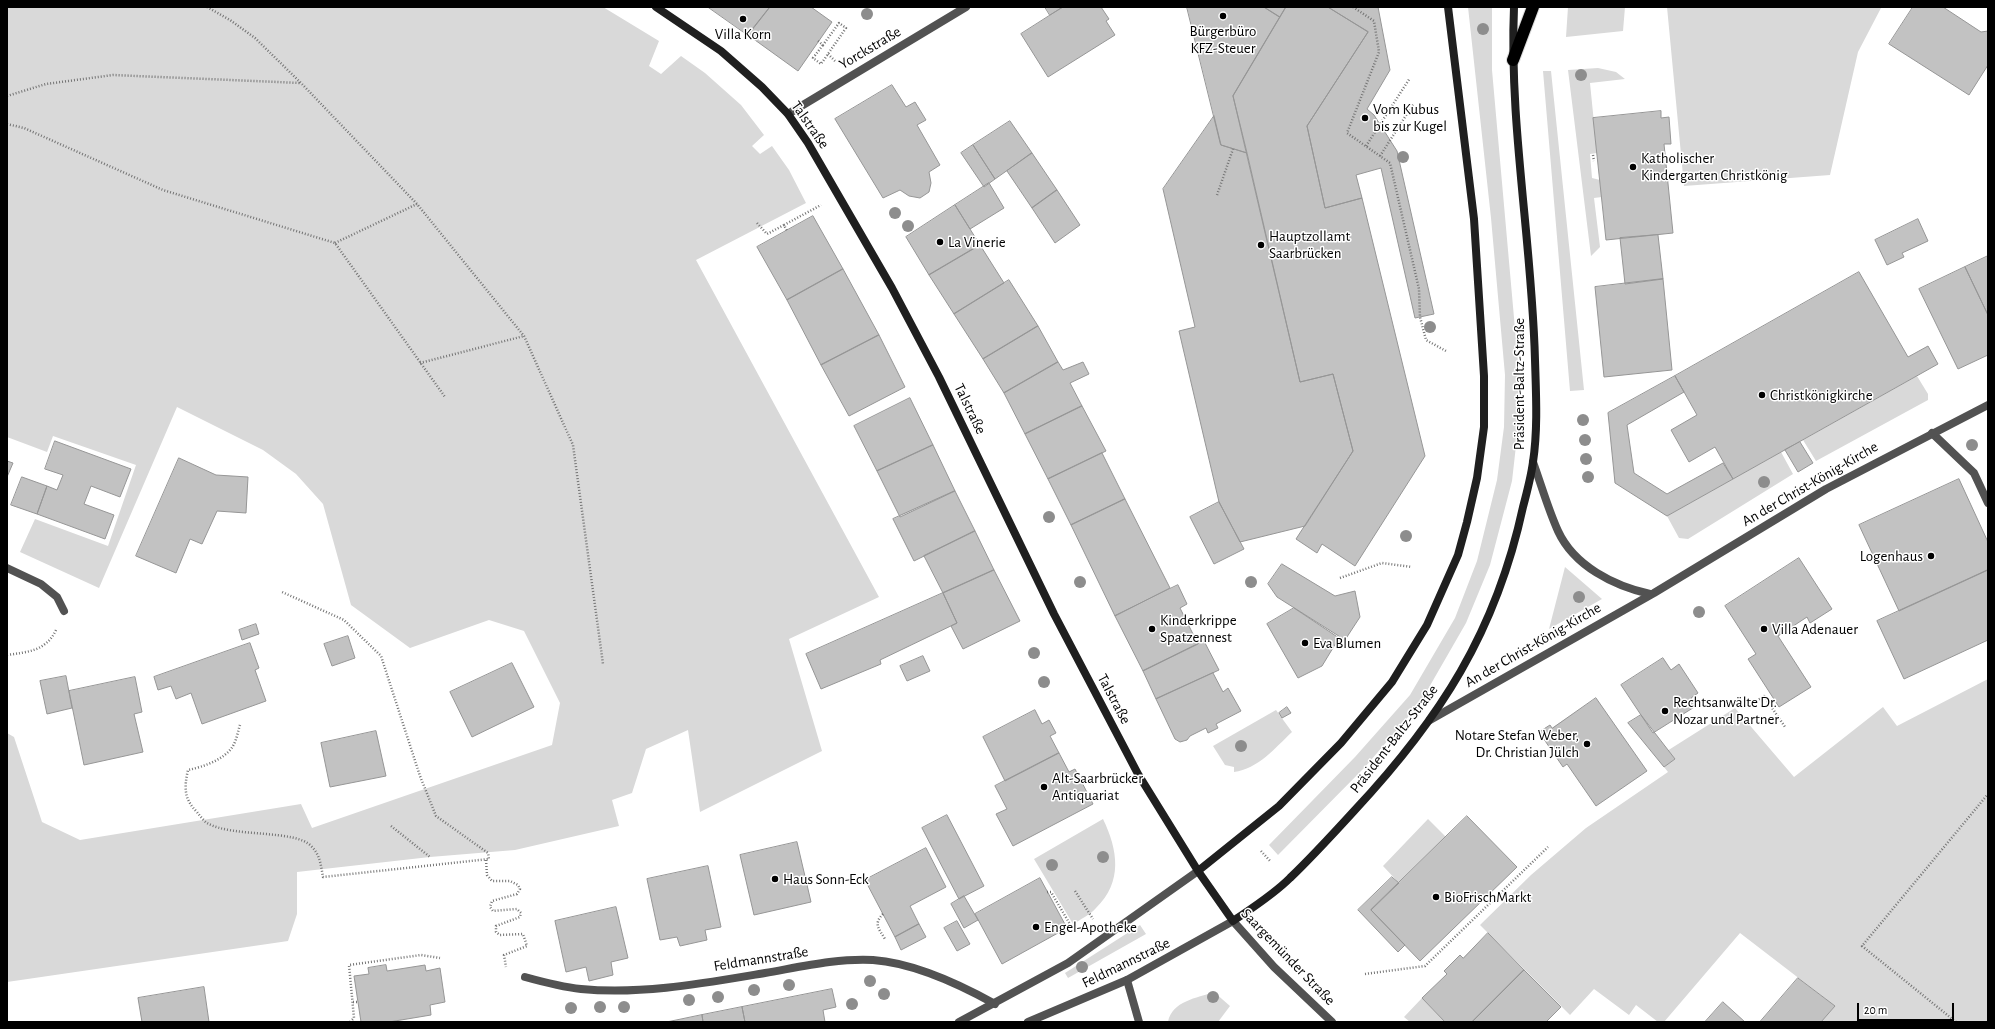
<!DOCTYPE html>
<meta charset="utf-8">
<style>
body{margin:0}
#map{position:relative;width:1995px;height:1029px;overflow:hidden;background:#fff;font-family:"Alegreya Sans",sans-serif}
canvas{display:block}
.frame{position:absolute;inset:0;border:8px solid #000;pointer-events:none}
.scale{position:absolute;left:1857px;top:1003px;width:97px;height:18px;box-sizing:border-box;border:2px solid #000;border-top:0;padding-left:5px;font-size:12px;line-height:14px;white-space:nowrap;color:#000;-webkit-text-stroke:3px #fff;paint-order:stroke}
</style>
<div id="map">
<canvas width="1995" height="1029"></canvas>
<div class="frame"></div>
<div class="scale">20 m</div>
</div>
<script>
const g = document.querySelector('canvas').getContext('2d');
g.lineJoin = 'round';
function fillPath(path, color) {
  g.fillStyle = color;
  g.fill(path, 'evenodd');
}
function stroke(path, color, width, dash) {
  g.strokeStyle = color;
  g.lineWidth = width;
  g.lineCap = dash ? 'butt' : 'round';
  g.setLineDash(dash || []);
  g.stroke(path);
}
function drawText(font, color, halo, rows, align = 'center') {
  g.font = font + ' "Alegreya Sans",sans-serif';
  g.lineWidth = 3;
  g.setLineDash([]);
  g.textBaseline = 'middle';
  g.strokeStyle = halo;
  g.fillStyle = color;
  for (const [text, x, y, turn = 0] of rows) {
    g.save();
    g.translate(x, y);
    g.rotate((+turn || 0) * Math.PI / 180);
    g.textAlign = isNaN(turn) ? turn : align;
    if (halo) g.strokeText(text, 0, 0);
    g.fillText(text, 0, 0);
    g.restore();
  }
}
fillPath(new Path2D(`
 M7,7H603L659,41L649,66L661,74L681,56L705,73L741,105L764,135L752,146L760,154L772,146L789,170L806,203L696,260L879,597L789,639L822,751L700,812L688,730L646,749L632,793L612,800L619,826L515,850L430,857L297,872V914L288,941L7,982V733L14,737L42,822L80,840L301,804L312,828L552,745L560,703L524,631L489,620L410,648L351,605L323,504L296,474L263,450L177,407L99,588L20,552L35,519L108,546L136,465L53,436L47,452L7,437Z
 M1468,7H1492V70L1519,374L1518,428L1512,481L1490,565L1466,623L1420,703L1365,767L1278,855L1269,845L1355,757L1410,695L1455,618L1477,561L1497,480L1504,427L1505,375L1491,218Z
 M1568,7H1625L1623,31L1566,37Z
 M1667,7L1881,8L1858,52L1830,175L1684,186Z
 M1598,68L1616,72L1625,79L1590,83L1597,153L1590,154L1592,178L1600,180L1602,197L1594,198L1600,247L1591,256L1568,70Z
 M1543,71H1551L1584,390L1570,391Z
 M1917,376L1928,394V400L1816,461L1803,440Z
 M1781,452L1793,474L1688,539L1679,538L1667,516Z
 M1565,567L1602,599L1549,629Z
 M1988,679V1022H1821L1835,1006L1740,933L1664,1022H1658L1636,1005L1629,1015L1594,989L1570,1015L1480,925L1531,875L1586,828L1668,772L1664,767L1675,759L1667,751L1735,708L1794,777L1883,707L1897,726Z
 M1276,710L1292,732C1275,748 1258,769 1234,772V767L1225,765L1213,746Z
 M1103,819C1118,850 1123,882 1096,908C1090,915 1081,919 1073,924L1034,859Z
 M1428,819L1446,837L1399,883L1383,866Z
 M1140,925L1146,934L1068,978L1065,973Z
 M1214,992L1230,1006L1218,1022H1168C1172,1001 1197,998 1214,992Z
 M1422,998L1445,1022H1410L1404,1017Z`), '#d9d9d9');
const building = new Path2D(`
 M708,7H770L748,35Z
 M770,7H811L832,22L798,71L748,35Z
 M1045,7H1063L1050,15Z
 M1063,7H1101L1109,19L1106,21L1115,35L1048,77L1021,34Z
 M1187,7H1264L1280,17L1233,96L1247,153L1221,145Z
 M1264,7H1286L1280,17Z
 M1286,7H1328L1368,32L1307,126L1325,208L1362,198L1425,456L1355,566L1322,544L1317,553L1296,539L1353,451L1333,374L1300,382L1233,96Z
 M1328,7H1378L1390,70L1367,109L1374,115L1397,151L1434,314L1415,318L1381,168L1356,175L1362,198L1325,208L1307,126L1368,32Z
 M1913,7H1943L1981,32L1988,31V65L1969,95L1889,44Z
 M892,85L906,107L915,102L926,120L917,125L940,165L929,172L931,183L929,192L920,198L909,196L900,190L883,198L835,119Z
 M1661,111V118L1669,117L1671,144H1664L1673,233L1606,240L1593,118Z
 M1214,116L1221,145L1247,153L1300,382L1333,374L1353,451L1305,526L1240,542L1219,502L1179,331L1195,327L1163,189Z
 M1010,121L1032,153L995,179L973,145Z
 M973,145L995,179L984,187L961,153Z
 M1032,153L1057,190L1032,208L1007,171Z
 M989,183L1004,208L970,229L955,205Z
 M1057,190L1080,225L1055,243L1032,208Z
 M955,205L980,245L929,275L906,237Z
 M813,216L843,269L787,300L757,247Z
 M1918,219L1928,241L1902,253L1904,257L1887,265L1875,240Z
 M1658,235L1663,279L1625,284L1620,238Z
 M980,245L1004,283L954,314L929,275Z
 M1988,256V315L1965,267Z
 M1965,267L1988,315V355L1958,369L1919,289Z
 M843,269L879,335L821,365L787,300Z
 M1859,272L1908,357L1928,346L1938,364L1733,479L1715,447L1689,462L1671,430L1697,415L1675,376Z
 M1663,279L1672,370L1604,377L1595,287Z
 M1009,280L1038,326L983,359L954,314Z
 M1038,326L1058,362L1004,393L983,359Z
 M879,335L905,387L849,416L821,365Z
 M1058,362L1063,370L1083,362L1089,374L1070,383L1082,406L1025,434L1004,393Z
 M1675,376L1684,392L1627,425L1634,473L1667,494L1723,463L1733,479L1667,516L1615,483L1608,413Z
 M910,398L933,445L877,471L854,426Z
 M1082,406L1106,451L1048,479L1025,434Z
 M55,441L131,469L120,497L91,486L84,504L114,515L105,539L37,514L47,486L57,490L63,475L45,469Z
 M1800,442L1813,463L1798,472L1785,450Z
 M933,445L955,491L900,517L877,471Z
 M1102,453L1125,499L1071,525L1048,479Z
 M179,458L216,475L248,477L246,513L217,511L202,544L190,539L176,573L136,556Z
 M7,461L13,463L7,477Z
 M22,477L47,486L37,514L11,505Z
 M1959,479L1988,542V570L1899,611L1859,525Z
 M955,491L975,531L914,561L893,519Z
 M1125,499L1170,588L1115,616L1071,525Z
 M1219,502L1244,549L1214,564L1190,517Z
 M975,531L994,570L943,593L924,556Z
 M1799,558L1832,609L1810,623L1807,617L1778,636L1811,687L1779,707L1748,659L1756,654L1725,606Z
 M1282,564L1335,596L1355,591L1360,617L1345,640L1277,597L1268,584Z
 M994,570L1020,621L963,649L951,626L957,623L943,593Z
 M1988,570V640L1904,679L1877,621Z
 M1178,585L1187,604L1180,608L1198,644L1143,671L1115,616Z
 M943,593L957,623L880,660L881,664L821,689L806,654Z
 M1294,608L1339,638L1322,666L1298,678L1267,624Z
 M256,624L259,634L242,640L239,630Z
 M348,636L355,658L332,666L324,644Z
 M1204,641L1219,670L1156,699L1143,671Z
 M250,643L259,668L255,670L266,701L202,724L191,693L176,699L171,686L158,690L154,677Z
 M923,656L930,671L907,681L900,666Z
 M1663,658L1671,670L1679,664L1698,693L1691,698L1696,706L1653,733L1621,685Z
 M512,663L534,707L472,737L450,692Z
 M1213,673L1223,692L1228,688L1241,711L1216,724L1218,728L1208,733L1206,728L1190,736L1187,740L1180,742L1175,739L1156,699Z
 M66,676L72,708L47,714L40,681Z
 M135,677L142,712L134,714L143,752L84,765L69,691Z
 M1596,698L1647,771L1596,806L1567,764L1563,767L1539,732L1550,725L1552,728Z
 M1287,707L1291,713L1282,718L1279,713Z
 M1035,710L1042,724L1049,720L1056,733L1050,736L1059,753L1005,781L983,737Z
 M1641,715L1675,759L1664,767L1628,723Z
 M376,731L386,776L330,787L321,743Z
 M1059,753L1069,772L1075,769L1093,804L1013,846L996,814L1007,809L995,786Z
 M947,815L984,886L959,899L922,828Z
 M1467,816L1517,867L1420,961L1371,910Z
 M797,842L811,902L754,915L740,855Z
 M926,848L946,887L910,906L919,924L895,937L865,880Z
 M708,866L721,927L705,930L707,940L680,946L677,937L660,940L647,879Z
 M1392,877L1399,883L1371,910L1405,945L1398,952L1358,910Z
 M1040,878L1067,928L1002,964L975,914Z
 M964,896L978,920L964,928L951,904Z
 M616,907L628,958L611,962L613,975L589,981L586,967L566,972L555,921Z
 M957,921L970,944L957,951L944,928Z
 M919,924L926,937L901,950L895,937Z
 M1488,933L1524,970L1472,1022H1445L1422,998L1447,974L1444,971L1460,955L1463,958Z
 M386,965L387,971L425,965L426,971L440,968L445,1002L430,1005L431,1015L389,1022H361L354,976L369,974L368,968Z
 M1524,970L1561,1007L1546,1022H1472Z
 M1798,978L1835,1006L1821,1022H1760Z
 M204,987L209,1022H142L138,998Z
 M832,989L836,1007L823,1010L825,1022H745L742,1007Z
 M1723,1002L1745,1022H1705Z
 M742,1007L745,1022H703L702,1015Z
 M702,1015L703,1022H667Z`);
fillPath(building, '#c2c2c2');
stroke(building, '#969696', 1);
const motorway = new Path2D(`
 M1513,60L1533,7`);
stroke(motorway, '#dbdbdb', 14);
stroke(new Path2D(`
 M207,7L230,20L255,38L301,83L417,204L524,336L573,445L603,664
 M1353,7L1374,21L1379,52L1347,133L1390,163L1419,289L1420,317L1426,340L1446,351
 M818,41L823,45L839,23L846,28L821,64L813,58L823,45
 M828,54L835,61
 M7,96L46,84L113,75L301,83
 M7,124L24,128L163,190L335,243L445,397
 M1366,146L1410,78
 M1593,155L1594,161
 M1380,156L1414,103
 M1217,195L1233,149
 M757,223L767,234L784,225L787,231
 M784,225L821,205
 M335,243L417,204
 M420,363L524,336
 M1340,578L1382,563L1412,567
 M7,655C28,652 46,651 56,630
 M1749,706L1764,696L1785,727
 M240,725C238,731 237,738 234,744C227,759 203,767 188,770C184,788 184,799 197,812C200,816 204,821 207,823C233,838 295,829 311,846C320,854 321,866 323,877L489,859L488,853L436,816L420,776L381,656L344,620L282,592
 M391,826L430,857
 M1261,851L1271,862
 M486,860L487,875L492,881H510L518,885L520,889L517,894L492,901L490,907L493,911L517,909L521,913L520,917L496,926V932L500,935L523,934L527,946L504,955L506,967
 M1075,891L1093,919
 M1047,892H1051L1074,931
 M883,914C873,924 879,929 885,939
 M1365,974L1425,966L1548,847
 M353,1002H357
 M350,1022L354,1018L349,965L421,955L440,958
 M1956,1022L1862,946L1988,794`), '#747474', 2.5, [1, 2]);
stroke(new Path2D(`
 M1932,433L1974,473L1988,503`), '#525252', 8);
stroke(new Path2D(`
 M788,114L966,7
 M1533,462C1541,484 1548,509 1558,531C1574,566 1614,586 1650,594
 M7,568L41,584L57,597L64,611
 M1430,720L1654,593L1826,489L1988,405
 M525,977C543,982 562,987 581,989C642,995 705,983 765,973C800,967 838,958 873,960C915,963 959,984 995,1004
 M1127,980L1139,1022`), '#525252', 8);
stroke(new Path2D(`
 M959,1022L1068,963L1198,871
 M1028,1022L1127,980L1233,921L1274,967L1332,1022`), '#525252', 8);
stroke(new Path2D(`
 M656,7L721,51L762,87L788,114L808,143L892,288L939,377L1054,614L1138,774L1198,871L1233,921C1252,908 1273,895 1290,878C1312,857 1333,834 1354,811C1440,719 1496,632 1523,507C1527,492 1531,477 1533,462C1538,429 1536,393 1535,360C1532,242 1509,125 1514,7
 M1198,871L1279,806L1341,743L1392,682L1427,625L1458,555L1467,522L1477,478L1484,427V376L1474,219L1448,7`), '#1f1f1f', 8);
stroke(motorway, '#000', 12);
g.fillStyle = '#8d8d8d';
for (const [x, y] of [
 [867,14],
 [1483,29],
 [1581,75],
 [1403,157],
 [895,213],
 [908,226],
 [1430,327],
 [1583,420],
 [1585,440],
 [1972,445],
 [1586,459],
 [1588,477],
 [1764,482],
 [1049,517],
 [1406,536],
 [1080,582],
 [1251,582],
 [1579,597],
 [1699,612],
 [1034,653],
 [1044,682],
 [1241,746],
 [1103,857],
 [1052,865],
 [1082,967],
 [870,981],
 [789,985],
 [754,990],
 [884,994],
 [718,997],
 [1213,997],
 [689,1000],
 [852,1004],
 [600,1007],
 [624,1007],
 [571,1008]
]) {
  g.beginPath();
  g.arc(x, y, 6, 0, 2 * Math.PI);
  g.fill();
}
for (const [x, y, r, color] of [
 [1223,16,4,"#000"],
 [743,19,4,"#000"],
 [1365,118,4,"#000"],
 [1633,167,4,"#000"],
 [940,242,4,"#000"],
 [1261,245,4,"#000"],
 [1762,395,4,"#000"],
 [1931,556,4,"#000"],
 [1152,629,4,"#000"],
 [1764,629,4,"#000"],
 [1305,643,4,"#000"],
 [1665,711,4,"#000"],
 [1587,744,4,"#000"],
 [1044,787,4,"#000"],
 [775,879,4,"#000"],
 [1436,897,4,"#000"],
 [1036,927,4,"#000"]
]) {
  const dot = new Path2D();
  dot.arc(x, y, r, 0, 2 * Math.PI);
  g.fillStyle = color;
  g.fill(dot);
  stroke(dot, '#fff', 1.5);
}
drawText('15px', '#000', '#fff', [
 ["Bürgerbüro",1223,31,"center"],
 ["KFZ-Steuer",1223,48,"center"],
 ["Villa Korn",743,34,"center"],
 ["Vom Kubus",1373,109],
 ["bis zur Kugel",1373,126],
 ["Katholischer",1641,158],
 ["Kindergarten Christkönig",1641,175],
 ["Hauptzollamt",1269,236],
 ["Saarbrücken",1269,253],
 ["La Vinerie",948,242],
 ["Christkönigkirche",1770,395],
 ["Logenhaus",1923,556,"right"],
 ["Kinderkrippe",1160,620],
 ["Spatzennest",1160,637],
 ["Villa Adenauer",1772,629],
 ["Eva Blumen",1313,643],
 ["Rechtsanwälte Dr.",1673,702],
 ["Nozar und Partner",1673,719],
 ["Notare Stefan Weber,",1579,735,"right"],
 ["Dr. Christian Jülch",1579,752,"right"],
 ["Alt-Saarbrücker",1052,778],
 ["Antiquariat",1052,795],
 ["Haus Sonn-Eck",783,879],
 ["BioFrischMarkt",1444,897],
 ["Engel-Apotheke",1044,927]
], 'left');
drawText('15px', '#000', '#fff', [
 ["Yorckstraße",870,48,-31],
 ["Talstraße",810,125,55],
 ["Präsident-Baltz-Straße",1519,384,-90],
 ["Talstraße",970,409,64],
 ["An der Christ-König-Kirche",1810,484,-30],
 ["An der Christ-König-Kirche",1533,645,-30],
 ["Talstraße",1114,699,62],
 ["Präsident-Baltz-Straße",1394,739,-52],
 ["Saargemünder Straße",1288,957,46],
 ["Feldmannstraße",761,959,-9],
 ["Feldmannstraße",1126,963,-26]
]);
</script>
